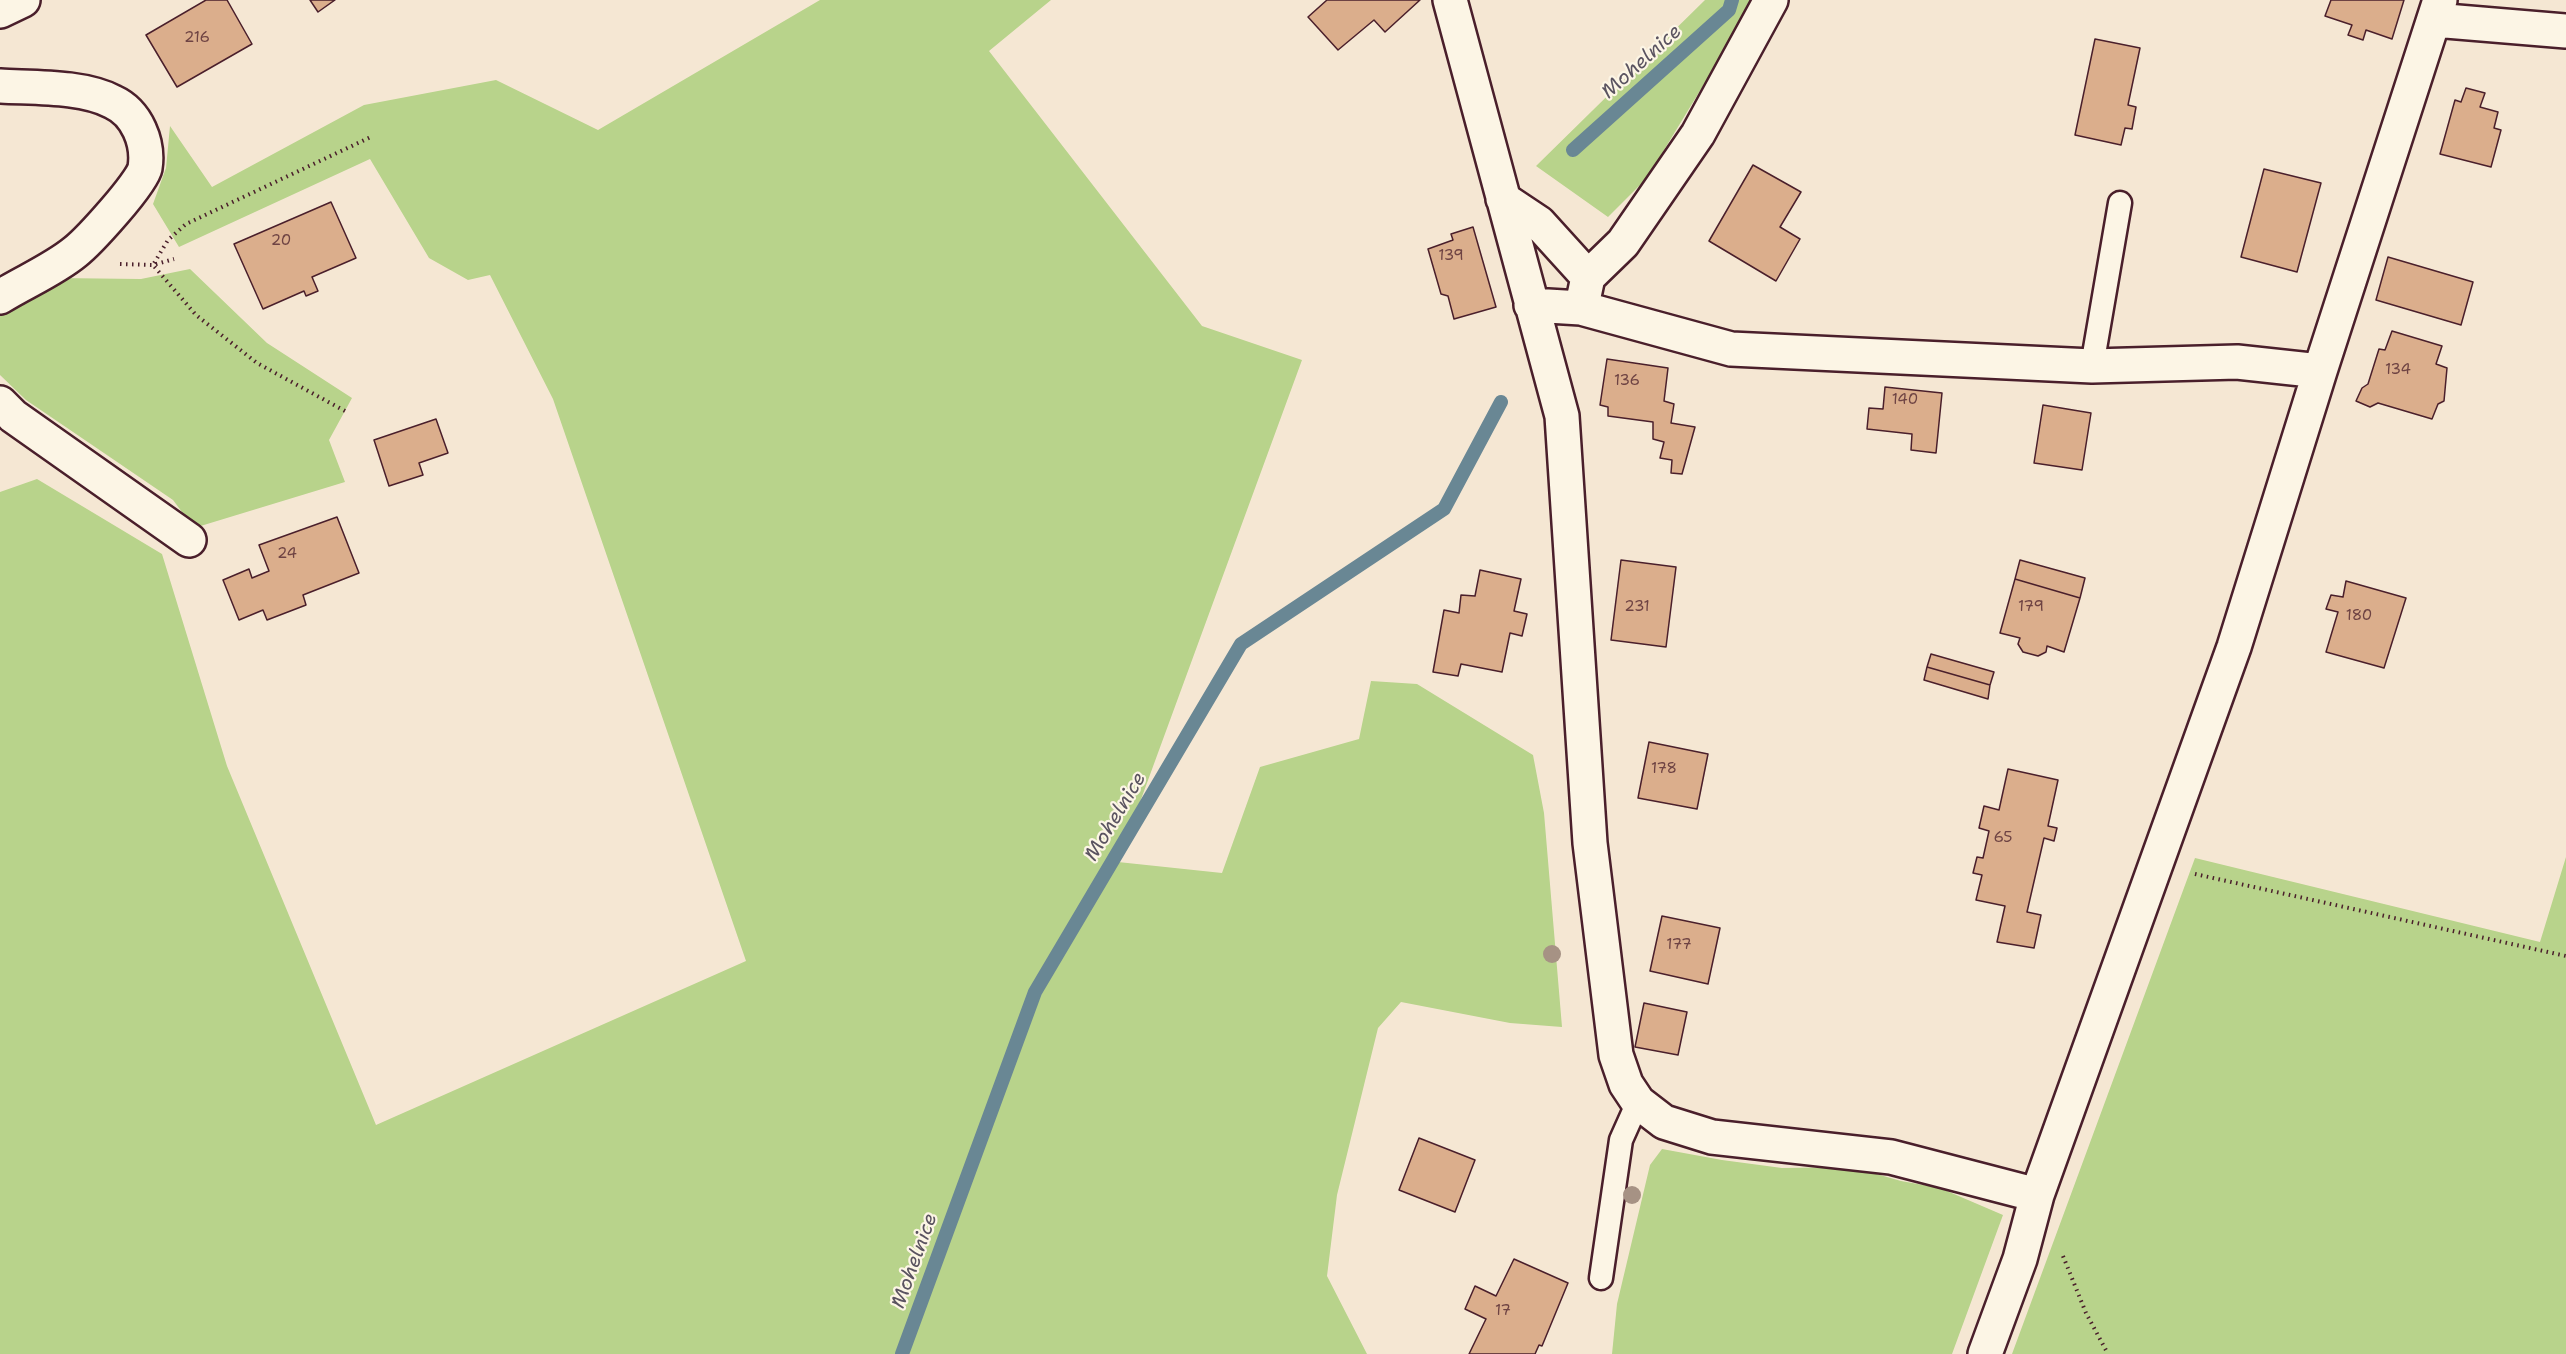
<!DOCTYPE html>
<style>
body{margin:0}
canvas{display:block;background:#f5e7d3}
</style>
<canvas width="2566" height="1354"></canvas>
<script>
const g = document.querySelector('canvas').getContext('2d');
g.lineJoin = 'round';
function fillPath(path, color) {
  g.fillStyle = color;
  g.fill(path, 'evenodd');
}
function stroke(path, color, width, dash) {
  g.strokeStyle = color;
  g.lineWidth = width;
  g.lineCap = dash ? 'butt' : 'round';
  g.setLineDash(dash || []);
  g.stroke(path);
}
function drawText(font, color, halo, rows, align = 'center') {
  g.font = font + ' "Shantell Sans",sans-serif';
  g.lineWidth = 4.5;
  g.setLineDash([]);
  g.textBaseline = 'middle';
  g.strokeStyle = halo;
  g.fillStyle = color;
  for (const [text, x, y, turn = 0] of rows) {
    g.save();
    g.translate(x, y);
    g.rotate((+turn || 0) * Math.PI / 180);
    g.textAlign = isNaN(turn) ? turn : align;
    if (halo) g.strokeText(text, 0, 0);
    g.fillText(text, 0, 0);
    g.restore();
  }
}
fillPath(new Path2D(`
 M820,0H1051L989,51L1202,326L1302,360L1118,862L1222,873L1260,767L1359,739L1371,681L1417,684L1533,755L1544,813L1562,1027L1510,1023L1401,1002L1378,1028L1337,1195L1327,1276L1367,1354H0V492L37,479L162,554L227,766L376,1125L746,961L553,399L490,275L468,280L429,258L370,159L179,247L153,204L166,168L170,126L212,187L364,105L496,80L598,130Z
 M1705,0H1755L1647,178L1608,217L1536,166Z
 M190,269L267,343L352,398L329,440L345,482L194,528L173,500L26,400L0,375V309L56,278L141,279Z
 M2566,857V1354H2012L2195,858L2540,942Z
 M1662,1149L1722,1160L1782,1168L1852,1167L1901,1181L1940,1188L2003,1215L1952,1354H1612L1617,1304L1650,1165Z`), '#b8d38b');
stroke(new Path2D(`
 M1573,150L1729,10L1732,0
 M902,1354L1035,992L1241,644L1444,509L1501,402`), '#698794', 14);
const building = new Path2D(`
 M206,0H227L252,44L177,87L146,35Z
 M310,0H335L318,12Z
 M1327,0H1420L1385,32L1374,20L1338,50L1308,17Z
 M2331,0H2404L2392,39L2366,30L2363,40L2348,35L2352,25L2325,16Z
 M2095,39L2140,48L2128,105L2136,107L2132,129L2125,128L2121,145L2075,135Z
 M2466,88L2485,93L2480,107L2498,112L2494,128L2501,130L2491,167L2440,154L2455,100L2461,102Z
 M1753,165L1801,192L1780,227L1800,239L1776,281L1709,241Z
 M2264,169L2321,183L2297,272L2241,257Z
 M331,202L356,258L312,277L318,291L306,296L304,291L263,309L234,244Z
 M1473,227L1496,307L1454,319L1448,296L1441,294L1428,249L1453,240L1451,234Z
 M2388,257L2473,282L2461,325L2376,300Z
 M2392,331L2442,346L2436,364L2447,368L2444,401L2438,404L2432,419L2378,403L2370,407L2356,401L2362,388L2368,384L2379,349L2385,350Z
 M1607,359L1668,368L1664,401L1674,404L1671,423L1695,427L1682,474L1671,473L1672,460L1660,458L1664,442L1653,439V422L1608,416V407L1600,405Z
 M1885,387L1942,393L1936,453L1911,450L1912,434L1867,429L1869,408L1883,409Z
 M2043,405L2091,413L2082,470L2034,463Z
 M436,419L448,453L419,463L423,475L389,486L374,440Z
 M337,517L359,573L303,595L306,605L267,620L263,610L239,620L223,580L249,569L252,578L269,571L259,545Z
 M1621,560L1676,567L1666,647L1611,640Z
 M2020,560L2085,578L2080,598L2015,579Z
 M1480,570L1521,579L1514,611L1527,614L1522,636L1510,633L1502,672L1461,664L1458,676L1433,672L1444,610L1459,613L1461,595L1475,596Z
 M2015,579L2080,598L2064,652L2047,646L2046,652L2038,656L2023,652L2018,644L2020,638L2000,633Z
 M2346,581L2406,598L2384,668L2326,652L2338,612L2326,609L2331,595L2343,597Z
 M1931,654L1994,672L1990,685L1927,667Z
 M1927,667L1990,685L1988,699L1924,680Z
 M1649,742L1708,754L1697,809L1638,798Z
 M2008,769L2058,780L2048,826L2057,828L2054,841L2044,838L2027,912L2041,915L2034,948L1997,942L2005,906L1976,900L1982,875L1973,873L1977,857L1983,858L1989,831L1979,828L1984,806L1999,810Z
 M1662,916L1720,928L1708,984L1650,971Z
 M1644,1003L1687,1012L1678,1055L1635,1047Z
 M1419,1138L1475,1160L1455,1212L1399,1190Z
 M1514,1259L1568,1283L1542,1346L1539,1345L1535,1354H1469L1486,1319L1465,1309L1475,1286L1496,1296Z`);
fillPath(building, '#dbae8c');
stroke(building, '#4a1f2b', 1.5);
const lane = new Path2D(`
 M2092,366L2120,203
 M1601,1278L1621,1140L1638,1102`);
const street = new Path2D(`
 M1450,0L1562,416L1590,843L1616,1055L1626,1084L1638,1102L1664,1122L1712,1137L1891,1157L2037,1195
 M2434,20L2566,31
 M0,86C34,88 83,86 113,102C137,113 149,143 145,168C142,183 89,241 75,252C53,270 24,282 0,297
 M1503,199L1539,223L1588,277L1584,296
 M1588,277L1623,243L1698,134L1771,0
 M1531,305L1581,308L1731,349L2092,366L2237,362L2320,371
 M0,403L13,416L189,540
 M1985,1354L2020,1259L2037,1195L2234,647L2320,371L2440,0`);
const secondary = new Path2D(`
 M0,11L23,0`);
stroke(lane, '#4a1f2b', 27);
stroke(street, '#4a1f2b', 38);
stroke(secondary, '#4a1f2b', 38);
stroke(new Path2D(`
 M120,264L153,265L174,259
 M345,411L257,363L196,315L153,265L168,240L186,224L373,136
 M2195,874L2566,956
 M2063,1256L2086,1313L2108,1354`), '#4a1f2b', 4, [1.5, 4.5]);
stroke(lane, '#fcf5e5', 22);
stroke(street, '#fcf5e5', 33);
stroke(secondary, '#fcf5e5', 33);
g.fillStyle = '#a69284';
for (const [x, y] of [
 [1552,954],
 [1632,1195]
]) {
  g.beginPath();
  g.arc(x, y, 9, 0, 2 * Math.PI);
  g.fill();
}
drawText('15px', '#6e4343', null, [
 ["216",197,38],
 ["20",281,241],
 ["139",1451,256],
 ["134",2398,370],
 ["136",1627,381],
 ["140",1905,400],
 ["24",287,554],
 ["231",1637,607],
 ["179",2031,607],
 ["180",2359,616],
 ["178",1664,769],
 ["65",2003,838],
 ["177",1679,945],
 ["17",1503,1311]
]);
drawText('italic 20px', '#5a5360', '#fcf5e5', [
 ["Mohelnice",1642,62,-42],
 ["Mohelnice",1116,817,-59],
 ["Mohelnice",915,1261,-70]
]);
</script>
